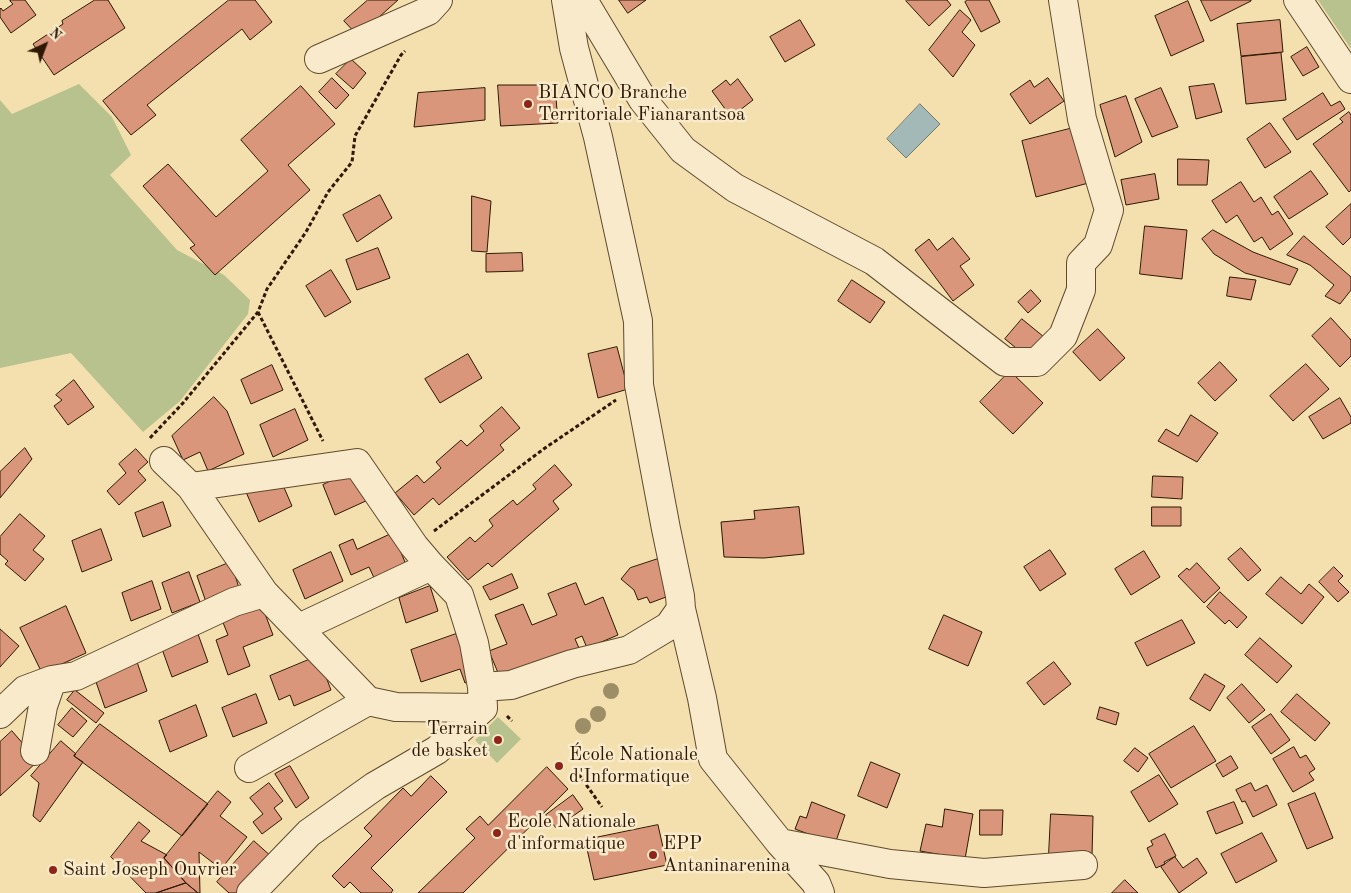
<!DOCTYPE html>
<meta charset="utf-8">
<style>
body{margin:0}
#map{position:relative;width:1351px;height:893px;overflow:hidden;background:#f4dfae;font-family:"Old Standard TT",serif}
canvas{display:block}
.north{position:absolute;left:20px;top:20px;width:50px;height:50px;-webkit-text-stroke:4px #f8eaca;paint-order:stroke;rotate:43deg;font-size:14px;font-weight:700;line-height:20px;text-align:center;color:#2e1803}
.north::after{content:'';display:block;margin:auto;width:18px;height:22px;background:#2e1803;clip-path:polygon(50% 0,100% 100%,50% 72%,0 100%)}
</style>
<div id="map">
<canvas width="1351" height="893"></canvas>
<div class="north">N</div>
</div>
<script>
const g = document.querySelector('canvas').getContext('2d');
g.lineJoin = 'round';
function fillPath(path, color) {
  g.fillStyle = color;
  g.fill(path, 'evenodd');
}
function stroke(path, color, width, dash) {
  g.strokeStyle = color;
  g.lineWidth = width;
  g.lineCap = dash ? 'butt' : 'round';
  g.setLineDash(dash || []);
  g.stroke(path);
}
function drawText(font, color, halo, rows, align = 'center') {
  g.font = font + ' "Old Standard TT",serif';
  g.lineWidth = 5;
  g.setLineDash([]);
  g.textBaseline = 'middle';
  g.strokeStyle = halo;
  g.fillStyle = color;
  for (const [text, x, y, turn = 0] of rows) {
    g.save();
    g.translate(x, y);
    g.rotate((+turn || 0) * Math.PI / 180);
    g.textAlign = isNaN(turn) ? turn : align;
    if (halo) g.strokeText(text, 0, 0);
    g.fillText(text, 0, 0);
    g.restore();
  }
}
fillPath(new Path2D(`
 M1318,0H1351V49Z
 M79,84L112,117L131,155L110,175L177,250L224,275L250,300L248,314L180,401L143,432L71,353L0,368V100L12,114Z
 M498,717L521,739L497,763L475,740Z`), '#b7c28e');
const water = new Path2D(`
 M920,104L940,124L906,158L887,139Z`);
fillPath(water, '#a2b9b7');
stroke(water, '#74796f', 1);
const building = new Path2D(`
 M12,0H25L36,15L11,33L0,17V9L1,8L3,11L13,4L10,1Z
 M95,0H108L125,28L54,75L33,44L63,24L62,21Z
 M229,0H255L272,22L250,40L242,29L147,105L156,115L131,135L103,101Z
 M368,0H398L358,36L344,21Z
 M619,0H646L628,13Z
 M907,0H947L951,5L929,26L906,1Z
 M968,0H989L1000,22L981,32L965,2Z
 M1201,0H1251V1L1211,21Z
 M1188,1L1204,41L1171,56L1155,16Z
 M960,10L971,20L962,32L975,45L953,77L929,50Z
 M800,20L815,45L785,62L770,37Z
 M1280,20L1283,52L1241,56L1237,24Z
 M1307,47L1319,67L1303,76L1291,57Z
 M1281,53L1286,100L1246,104L1241,57Z
 M351,59L366,73L353,89L336,74Z
 M332,78L349,95L336,109L319,92Z
 M1048,78L1064,101L1030,124L1010,94L1030,80L1034,87Z
 M738,79L753,100L731,117L712,91L726,80L730,85Z
 M1214,84L1222,112L1196,119L1189,87Z
 M498,85H555L558,123L501,126Z
 M301,86L335,124L288,165L310,190L215,275L190,248L195,245L143,186L168,164L216,217L268,171L241,140Z
 M485,88V120L414,127L418,93Z
 M1161,88L1178,127L1152,137L1135,99Z
 M1323,93L1331,106L1340,101L1345,109L1297,140L1283,119Z
 M1126,96L1142,142L1115,157L1100,105Z
 M1349,112L1351,115V190L1349,192L1313,144L1343,122L1340,119Z
 M1270,123L1291,152L1265,168L1247,139Z
 M1081,126L1096,181L1036,197L1022,141Z
 M1178,159L1209,160L1207,185H1178Z
 M1311,171L1328,194L1289,219L1274,197Z
 M1155,174L1159,199L1126,205L1121,180Z
 M1241,182L1254,202L1261,197L1272,215L1278,211L1293,234L1270,250L1262,237L1254,242L1237,215L1226,223L1212,201Z
 M380,195L392,218L357,242L343,215Z
 M472,196L491,201L487,252L472,251Z
 M1351,204V237L1343,245L1326,227Z
 M1145,226L1187,230L1182,279L1140,274Z
 M1213,230L1253,252L1298,269L1290,285L1245,273L1214,254L1202,239Z
 M1304,236L1351,277V290L1340,304L1325,296L1334,285L1310,265L1287,255Z
 M953,238L970,259L960,266L974,285L953,301L915,250L929,239L937,250Z
 M378,248L390,278L357,290L346,260Z
 M522,253L523,271L486,272V254Z
 M331,270L351,302L325,317L306,286Z
 M1230,277L1256,280L1251,300L1227,296Z
 M852,280L885,302L870,323L838,301Z
 M1031,290L1041,301L1028,313L1018,302Z
 M1331,318L1351,340V356L1340,367L1312,336Z
 M1022,319L1044,337L1027,357L1005,339Z
 M1098,329L1125,358L1100,381L1073,352Z
 M617,347L628,389L598,398L588,354Z
 M468,354L482,378L440,403L425,379Z
 M1220,362L1237,380L1215,401L1198,383Z
 M1306,364L1329,389L1293,421L1270,396Z
 M272,365L283,390L251,404L241,380Z
 M1010,371L1043,403L1013,434L980,402Z
 M74,380L94,407L68,425L54,406L62,400L56,395Z
 M214,397L227,411L244,454L208,471L200,452L183,460L172,436Z
 M1340,398L1351,417V423L1323,439L1309,417Z
 M502,407L520,428L500,445L504,450L439,505L433,498L414,515L395,493L417,475L424,483L441,468L436,462L461,440L467,446L484,431L480,426Z
 M295,409L308,440L273,457L260,425Z
 M1191,415L1218,433L1197,462L1158,441L1166,429L1178,436Z
 M25,448L32,459L0,498V472Z
 M136,449L148,462L138,471L146,480L119,505L107,491L126,473L119,464Z
 M555,465L572,485L553,501L559,509L492,567L488,563L468,580L447,557L470,537L475,542L493,526L489,520L513,500L517,505L536,489L533,485Z
 M356,469L368,500L335,515L323,485Z
 M279,476L292,506L259,522L246,492Z
 M1153,476L1183,477L1182,499L1152,497Z
 M163,502L171,526L143,537L135,513Z
 M799,507L804,554L764,558L724,557L721,522L755,519L754,511Z
 M1152,507H1181V526H1152Z
 M20,514L45,536L33,550L44,559L25,581L5,564L8,561L0,554V537Z
 M101,529L112,560L82,572L72,541Z
 M393,533L407,567L376,582L369,567L351,575L339,545L353,539L357,549Z
 M1241,548L1261,570L1248,581L1228,559Z
 M1050,550L1066,574L1040,591L1024,567Z
 M1144,551L1160,577L1131,595L1115,569Z
 M331,552L343,581L305,599L293,570Z
 M661,558L666,597L650,603L647,597L638,600L634,590L621,579L630,568Z
 M231,562L239,588L206,602L197,576Z
 M1197,563L1220,588L1204,603L1178,576L1187,568L1189,570Z
 M1334,567L1343,576L1338,581L1349,592L1338,602L1319,582Z
 M189,572L200,602L172,613L162,583Z
 M512,574L518,588L490,600L483,587Z
 M1281,577L1301,594L1309,584L1324,597L1302,624L1266,594Z
 M152,581L161,609L131,621L122,593Z
 M576,583L585,605L603,597L618,635L587,648L582,636L575,639L579,648L501,680L489,651L507,644L495,615L523,604L532,625L557,615L548,594Z
 M430,586L438,611L406,623L399,598Z
 M1220,592L1247,617L1237,628L1229,620L1225,624L1207,607Z
 M261,603L273,635L243,647L250,666L228,675L216,640L228,635L222,620Z
 M66,606L86,653L42,673L20,628Z
 M944,615L982,632L968,666L929,649Z
 M1182,620L1195,643L1147,666L1135,643Z
 M0,629L19,646L0,667Z
 M198,634L208,662L172,677L162,649Z
 M456,634L466,661L477,679L465,683L460,669L421,682L411,650Z
 M1260,638L1292,666L1277,683L1245,655Z
 M318,656L331,690L294,706L290,695L279,700L270,676Z
 M136,659L147,691L105,708L94,676Z
 M1054,662L1071,684L1044,705L1027,683Z
 M1205,674L1225,686L1210,711L1190,699Z
 M1242,684L1265,710L1249,723L1227,698Z
 M75,690L104,713L96,723L67,700Z
 M256,694L267,723L233,737L222,708Z
 M1297,694L1330,723L1315,741L1281,712Z
 M196,705L207,736L170,752L159,721Z
 M1100,707L1119,713L1116,725L1097,719Z
 M72,708L87,721L73,737L58,725Z
 M1271,714L1290,740L1271,754L1252,727Z
 M100,724L208,804L182,836L74,756Z
 M1194,726L1216,761L1171,788L1149,754Z
 M12,731L38,761L0,796V742Z
 M61,741L76,754L74,756L83,762L40,822L33,816L39,783L31,776Z
 M1294,747L1300,758L1306,755L1315,769L1309,773L1314,780L1293,792L1273,759Z
 M1135,748L1148,758L1138,772L1124,761Z
 M1231,756L1238,768L1223,777L1216,765Z
 M871,762L900,774L887,808L858,796Z
 M290,766L309,798L296,808L275,774Z
 M547,767L568,789L463,893H418L475,838L466,829L480,816L488,825Z
 M1159,775L1178,804L1149,822L1131,792Z
 M431,776L447,792L371,868L393,890L391,893H361L350,882L344,888L332,876L372,836L364,828L403,788L411,796Z
 M269,783L283,801L274,808L282,819L262,834L253,822L263,814L250,798Z
 M1251,783L1255,791L1267,785L1277,805L1253,817L1245,801L1242,802L1236,790Z
 M218,791L231,802L220,816L247,837L221,869L199,852L200,893H198L186,883L164,858Z
 M1315,793L1333,838L1307,849L1288,804Z
 M573,795L583,809L556,828L546,815Z
 M812,802L845,815L835,844L795,829L800,816L806,818Z
 M1234,802L1243,823L1216,834L1207,812Z
 M945,809L973,814L965,859L920,851L926,824L942,827Z
 M980,810H1003L1002,835H980Z
 M1051,814L1093,816L1092,856L1049,854Z
 M139,822L150,831L141,841L167,855L164,858L186,883L156,893H146L111,857Z
 M658,825L667,865L594,880L585,840Z
 M1262,833L1277,861L1236,883L1221,854Z
 M1165,834L1176,856L1164,862L1165,864L1156,868L1147,848L1153,845L1151,841Z
 M254,841L273,858L242,893H229L217,882Z
 M1175,857L1183,868L1197,858L1207,873L1179,893L1161,867Z
 M1125,880L1138,893H1112Z
 M186,883L198,893H156Z`);
fillPath(building, '#d9967b');
stroke(building, '#2e1803', 1);
const minor = new Path2D(`
 M566,0L574,48L598,137L638,321L639,385L666,529L680,596L681,609L702,698L713,759L780,843L816,883L820,893
 M583,0L643,100L683,150L735,188L874,261L1005,362H1037L1063,336L1081,290V263L1098,245L1109,210L1082,119L1063,0
 M1298,0L1351,79
 M319,59L428,11L438,0
 M164,461L191,487L264,593L368,701L396,707L483,708
 M191,487L357,463L414,546L431,566L459,595L474,643L482,687L483,708
 M299,628L431,566
 M482,687L511,685L572,664L629,650L669,626L681,609
 M0,714L25,690L52,680L76,676L234,602L264,593
 M35,751L43,706L52,680
 M249,768L368,701
 M780,843L890,864L984,873L1083,865
 M251,893L309,833L375,786L437,750L483,708`);
stroke(minor, '#604a2e', 30);
stroke(new Path2D(`
 M258,312L323,441
 M150,438L183,403L258,312L267,289L306,232L328,192L352,162L355,136L401,55L405,51
 M434,531L545,448L616,400
 M507,716L512,721
 M575,769L602,807`), '#2e1803', 3, [4, 2.5]);
stroke(minor, '#f8eaca', 28);
g.fillStyle = '#9e8e67';
for (const [x, y] of [
 [611,691],
 [598,714],
 [583,726]
]) {
  g.beginPath();
  g.arc(x, y, 8, 0, 2 * Math.PI);
  g.fill();
}
for (const [x, y, r, color] of [
 [528,104,5,"#8f2418"],
 [498,740,5,"#8f2418"],
 [559,766,5,"#8f2418"],
 [497,833,5,"#8f2418"],
 [653,855,5,"#8f2418"],
 [53,870,5,"#8f2418"]
]) {
  const dot = new Path2D();
  dot.arc(x, y, r, 0, 2 * Math.PI);
  g.fillStyle = color;
  g.fill(dot);
  stroke(dot, '#f8eaca', 2);
}
drawText('19px', '#2e1803', '#f8eaca', [
 ["BIANCO Branche",538,93],
 ["Territoriale Fianarantsoa",538,115],
 ["Terrain",488,729,"right"],
 ["de basket",488,751,"right"],
 ["École Nationale",569,755],
 ["d'Informatique",569,777],
 ["Ecole Nationale",507,822],
 ["d'informatique",507,844],
 ["EPP",663,844],
 ["Antaninarenina",663,866],
 ["Saint Joseph Ouvrier",63,870]
], 'left');
</script>
